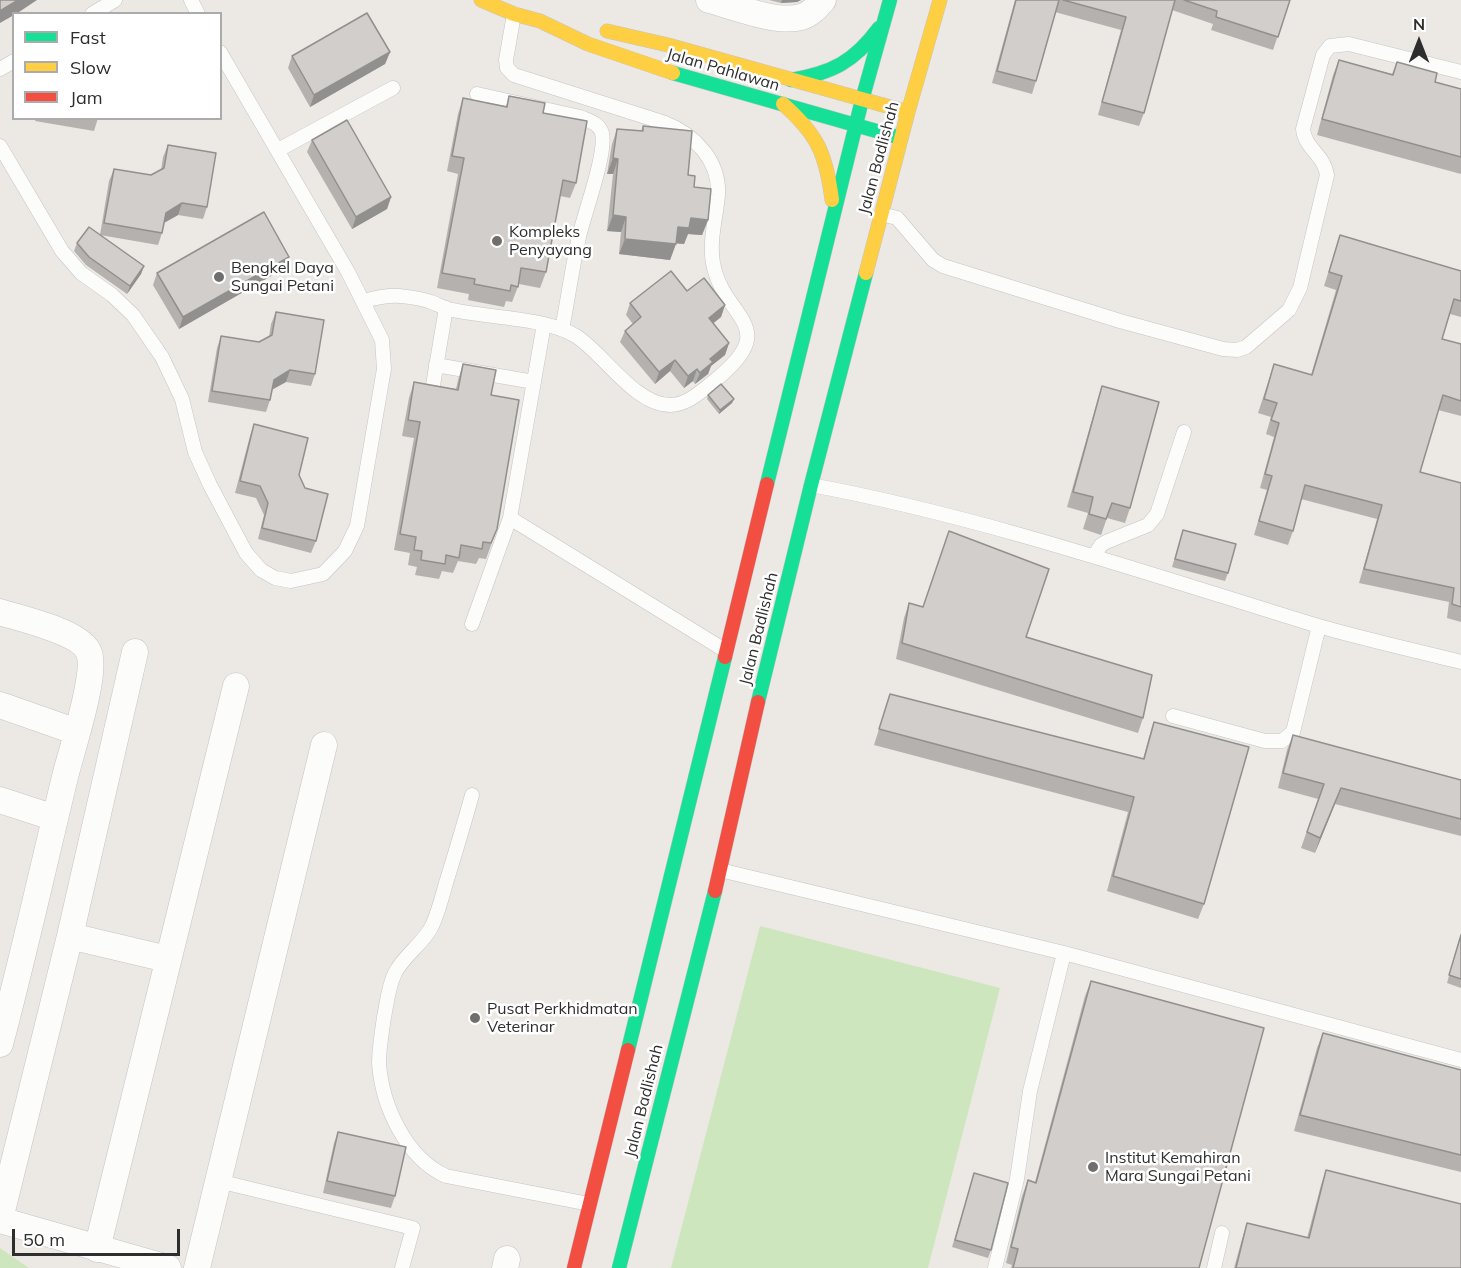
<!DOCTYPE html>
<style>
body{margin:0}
#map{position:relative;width:1461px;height:1268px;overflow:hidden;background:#ece8e4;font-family:Mulish,sans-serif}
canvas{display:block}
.legend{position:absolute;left:12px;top:12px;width:210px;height:108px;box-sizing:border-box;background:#fff;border:2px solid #ababab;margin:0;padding:8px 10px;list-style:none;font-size:18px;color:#2e2e2e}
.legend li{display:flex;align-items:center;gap:12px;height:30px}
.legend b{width:30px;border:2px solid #ababab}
.north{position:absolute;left:1389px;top:12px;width:60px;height:60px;-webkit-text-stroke:4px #fff;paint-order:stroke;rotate:0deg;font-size:16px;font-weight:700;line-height:24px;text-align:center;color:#2e2e2e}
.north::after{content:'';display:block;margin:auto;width:21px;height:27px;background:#2e2e2e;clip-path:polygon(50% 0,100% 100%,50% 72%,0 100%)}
.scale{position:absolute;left:12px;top:1229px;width:168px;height:27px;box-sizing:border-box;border:3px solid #2e2e2e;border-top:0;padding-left:8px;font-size:18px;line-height:21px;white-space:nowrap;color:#2e2e2e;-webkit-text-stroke:4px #fff;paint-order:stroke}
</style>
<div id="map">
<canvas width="1461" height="1268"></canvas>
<ul class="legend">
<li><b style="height:8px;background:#16e098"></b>Fast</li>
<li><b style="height:8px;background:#ffcf43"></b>Slow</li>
<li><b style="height:8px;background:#f24e42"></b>Jam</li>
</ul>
<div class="north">N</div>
<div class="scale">50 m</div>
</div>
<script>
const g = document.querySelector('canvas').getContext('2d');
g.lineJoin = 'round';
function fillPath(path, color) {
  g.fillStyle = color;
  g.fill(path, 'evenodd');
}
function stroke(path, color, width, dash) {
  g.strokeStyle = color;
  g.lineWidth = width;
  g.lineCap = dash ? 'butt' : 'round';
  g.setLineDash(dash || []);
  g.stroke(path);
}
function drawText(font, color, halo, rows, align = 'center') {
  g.font = font + ' Mulish,sans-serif';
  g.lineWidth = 5;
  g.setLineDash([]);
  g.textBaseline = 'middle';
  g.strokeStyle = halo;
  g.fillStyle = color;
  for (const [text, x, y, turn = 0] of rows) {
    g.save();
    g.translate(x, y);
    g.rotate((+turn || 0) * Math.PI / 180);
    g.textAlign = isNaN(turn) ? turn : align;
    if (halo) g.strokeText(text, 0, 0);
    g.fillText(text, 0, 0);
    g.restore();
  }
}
fillPath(new Path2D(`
 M760,926L1000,988L928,1268H671Z
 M0,1248L29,1268H0Z`), '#cee6be');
const lane = new Path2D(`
 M191,0L198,14
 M92,14L115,0
 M0,69L14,61
 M477,94L580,117C589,121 599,123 602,133C607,153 584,214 579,237C572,268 568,299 562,329
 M0,146L62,251L81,273L112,295L133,315L162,357L182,399L195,452L210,485L246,553L261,570L275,578L291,581L323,574L345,551L357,526L384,369L382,340L348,272L220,52
 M278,150L393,88
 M881,214L897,218L933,260L943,266L1120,321L1223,349L1237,350L1246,347L1289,310L1300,288L1327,175C1324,154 1305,149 1303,129L1323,55L1330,46L1349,44L1461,72
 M364,301C375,298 388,295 400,296C410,297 421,298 431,302C437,304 442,307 448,309C485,318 545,317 576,336C604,354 635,405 670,405C687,405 700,392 713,382C785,325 723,320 713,263C709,241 716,218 718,195C720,161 695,135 665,123L514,75L507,68L506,60L514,14
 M544,324L510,518L726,651
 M436,365L534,382
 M432,391L446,308
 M811,485C983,517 1149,574 1315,625C1363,639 1413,650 1461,662
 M1094,556L1101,545L1106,542L1148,525L1157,514L1184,432
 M472,624L510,518
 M1173,716L1265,741H1282L1293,732L1319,626
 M472,795C464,824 455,854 446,883C442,897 438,913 432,926C423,944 404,955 395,973C388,987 387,1003 384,1017C382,1032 379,1048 379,1063C382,1106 406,1158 446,1176L589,1204
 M720,870L1064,953L1461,1060
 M218,1181L413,1228L402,1268
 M995,1268L1017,1179L1030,1091L1064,953
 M1214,1268L1222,1233`);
const street = new Path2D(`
 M709,0C733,6 777,24 801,17C811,14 817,7 823,0
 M0,612C21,619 82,632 89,653C97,674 72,749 66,773C44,863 24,954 0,1044
 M0,705L77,732
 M0,800L55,818
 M70,936L167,959
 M0,1219L70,936L135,652
 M0,1220L168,1268
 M97,1249L236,686
 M197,1268L324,745
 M505,1268L507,1259`);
const fast = new Path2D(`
 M673,73L901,138
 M791,80C832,73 854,62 879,28
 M767,484L862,100L890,0
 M758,702L811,485L866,273
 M628,1050L725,657
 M619,1268L715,891`);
const slow = new Path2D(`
 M481,0L514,14L540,21L588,44L673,73
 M607,31L668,45L908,112
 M783,104C818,135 826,154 832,200
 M866,273L908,112L940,0`);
const jam = new Path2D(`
 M725,657L767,484
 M715,891L758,702
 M574,1268L628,1050`);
stroke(lane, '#c5c4c5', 15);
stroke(street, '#c5c4c5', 27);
stroke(fast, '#c5c4c5', 15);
stroke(slow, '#c5c4c5', 15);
stroke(jam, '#c5c4c5', 15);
stroke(lane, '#fcfcfb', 14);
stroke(street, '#fcfcfb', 26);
stroke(fast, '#16e098', 14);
stroke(slow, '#ffcf43', 14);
stroke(jam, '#f24e42', 14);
fillPath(new Path2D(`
 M769,0H801L797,2L781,3Z
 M1015,0H1290L1273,50L1211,30L1213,24L1172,10L1144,113L1139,126L1098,115L1121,30L1055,12L1036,81L1032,94L992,83Z
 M390,52L385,64L310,107L288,68L292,56Z
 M1339,60L1392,74L1397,62L1435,82L1461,89V174L1317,135L1333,75Z
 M509,96L543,113L576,183L570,198L560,196L546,272L540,288L519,284L512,302L506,301L504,307L468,300L469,294L437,288L458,174L447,171L458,114L463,98L506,106Z
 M36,118H98L94,131L35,121Z
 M643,126L688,175L708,220L702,235L688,234L684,244L676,243L670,260L619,254L621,232L607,231L613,174H607L612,144L617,129L641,131Z
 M312,140L391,197L387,209L352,229L307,152Z
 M168,145L207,207L203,219L178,215L164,223L162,233L158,245L100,235L144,266L141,274L127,294L86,265L74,251L77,243L100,235L109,181L114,169L151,175L161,170L163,157Z
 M1340,235L1461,271V317L1450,314L1442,339L1461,344V416L1438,410L1420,472L1461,483V622L1447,618L1449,602L1359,583L1377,519L1301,499L1293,531L1288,545L1254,535L1267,490L1260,488L1274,437L1266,434L1271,417L1258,413L1274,364L1311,375L1336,290L1324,286Z
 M285,268L179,329L153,285L157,273Z
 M687,291L725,305L721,317L713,323L729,343L725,355L711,366L708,374L695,384L693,381L684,388L670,371L655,384L620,342L625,331L633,324L626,315L630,303Z
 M276,312L315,374L311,386L286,382L272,390L270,400L266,412L208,402L217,348L221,336L259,342L269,337L271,324Z
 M463,364L491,395L497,529L486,559L479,558L476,564L458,561L453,573L442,571L439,579L415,575L417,567L408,565L410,553L394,550L414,438L402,436L409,398L414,382L456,389L458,380Z
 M1102,386L1130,508L1125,523L1107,518L1101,535L1083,529L1088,513L1067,507L1097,402Z
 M708,395L734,399L732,403L719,414L707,399Z
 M254,424L299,475L316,541L311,553L258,539L264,515L256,498L235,493L250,436Z
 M1183,530L1228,573L1225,581L1172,567Z
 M909,603L1026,637L1143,718L1138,733L896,659L904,618Z
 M890,694L1143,759L1149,737L1154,722L1204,904L1198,919L1107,891L1128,812L874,745Z
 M1293,735L1461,780V836L1335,804L1315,853L1301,848L1318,799L1278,788L1287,750Z
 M1461,933V988L1447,983Z
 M1091,981L1199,1268H1011L1012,1265L1006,1263L1022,1196L1028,1180L1035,1182L1085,996Z
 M1323,1033L1461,1070V1172L1294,1131L1317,1048Z
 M338,1132L395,1196L391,1208L323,1193L334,1143Z
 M1326,1170L1461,1268H1234L1242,1239L1247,1223L1307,1238L1321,1185Z
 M974,1173L991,1250L988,1258L952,1247Z`), '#b4b1af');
fillPath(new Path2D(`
 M18,0H37L16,14H14V15L0,23V11Z
 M782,0H801L797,2L781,3Z
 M390,52L385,64L310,107L314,95Z
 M613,158L618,159L613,174H607Z
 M391,197L387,209L352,229L356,217Z
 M182,203L178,215L162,224L166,213Z
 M613,215L626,217L621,232L607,231Z
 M691,218L708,220L702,235L688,234L684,244L672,243L678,227Z
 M625,239L676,244L670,260L619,254Z
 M289,257L285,268L179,329L183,317Z
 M144,266L141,274L127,294L130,286Z
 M725,305L721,317L705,330L709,318Z
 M729,343L725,355L711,366L708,374L695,384L700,373L710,359Z
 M675,360L670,371L655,384L659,372Z
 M697,369L693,381L684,388L688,376Z
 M290,370L286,382L269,391L274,380Z
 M734,399L732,403L719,414L720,410Z
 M1341,788L1335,804L1315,853L1320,838Z`), '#92908e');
const building = new Path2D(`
 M0,0H18L0,11Z
 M1016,0H1059L1036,81L997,71Z
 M1063,0H1175L1144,113L1102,102L1126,17Z
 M1184,0H1290L1278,37L1216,17L1217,11Z
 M367,13L390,52L314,95L292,56Z
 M1339,60L1393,75L1397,62L1437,73L1435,82L1461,89V157L1322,119Z
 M509,96L545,103L543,113L587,121L576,183L563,180L546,272L521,268L518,287L511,285L510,291L474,284L475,279L442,273L464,158L452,156L463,98L507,107Z
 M347,120L391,197L356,217L312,140Z
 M643,126L692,131L688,175L695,176L694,187L711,189L708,220L691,218L689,228L678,227L676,244L625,239L626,217L613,215L618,159L613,158L617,129L643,131Z
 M168,145L216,153L207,207L182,203L166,213L162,233L104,223L114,169L151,175L164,168Z
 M264,212L289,257L183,317L157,273Z
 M89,227L144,266L130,286L89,257L77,243Z
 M1340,235L1461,271V301L1454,299L1442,339L1461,344V401L1443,395L1420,472L1461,483V607L1452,604L1454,588L1364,569L1382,505L1305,485L1293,531L1259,521L1272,476L1265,474L1279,423L1271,420L1277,403L1264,399L1274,364L1312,375L1342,276L1329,272Z
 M671,271L687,291L704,278L725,305L709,318L729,343L710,359L713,362L702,371L700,373L697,369L688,376L675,360L659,372L625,331L641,317L630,303Z
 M276,312L324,320L315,374L290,370L274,380L270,400L212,391L221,336L259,342L272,335Z
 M463,364L496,370L491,395L519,400L497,529L491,543L483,542L482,549L461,545L459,558L446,555L445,564L421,560L422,551L414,550L416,537L400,534L420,422L408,420L414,382L458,390Z
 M721,384L734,399L720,410L708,395Z
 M1102,386L1159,402L1130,508L1112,503L1106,519L1089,514L1093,497L1073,492Z
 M254,424L308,438L299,475L305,488L328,494L316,541L262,528L268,503L260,486L240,481Z
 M1183,530L1236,544L1228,573L1175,559Z
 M949,531L1049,569L1026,637L1152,675L1143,718L902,643L909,603L923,607Z
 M890,694L1144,759L1154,722L1249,747L1204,904L1113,876L1134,797L879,729Z
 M1293,735L1461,780V819L1341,788L1320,838L1307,832L1324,784L1283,773Z
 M1461,935V979L1449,975Z
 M1091,981L1264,1028L1199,1268H1013L1018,1249L1011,1247L1028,1180L1036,1183Z
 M1323,1033L1461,1070V1155L1300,1115Z
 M338,1132L406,1147L395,1196L327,1181Z
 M1326,1170L1461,1204V1268H1236L1247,1223L1309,1238Z
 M974,1173L1008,1183L991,1250L955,1240Z`);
fillPath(building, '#d1cecb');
stroke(building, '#92908e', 1.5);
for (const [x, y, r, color] of [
 [497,241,6,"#706f6e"],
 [219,277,6,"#706f6e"],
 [475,1018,6,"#706f6e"],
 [1093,1167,6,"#706f6e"]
]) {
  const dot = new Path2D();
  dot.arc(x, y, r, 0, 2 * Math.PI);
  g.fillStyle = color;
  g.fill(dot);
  stroke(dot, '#fff', 2);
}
drawText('16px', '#2e2e2e', '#fff', [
 ["Jalan Pahlawan",723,70,16],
 ["Jalan Badlishah",879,158,-75],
 ["Jalan Badlishah",759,629,-76],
 ["Jalan Badlishah",644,1101,-76]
]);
drawText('16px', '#2e2e2e', '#fff', [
 ["Kompleks",509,232],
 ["Penyayang",509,250],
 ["Bengkel Daya",231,268],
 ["Sungai Petani",231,286],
 ["Pusat Perkhidmatan",487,1009],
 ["Veterinar",487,1027],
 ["Institut Kemahiran",1105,1158],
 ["Mara Sungai Petani",1105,1176]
], 'left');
</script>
